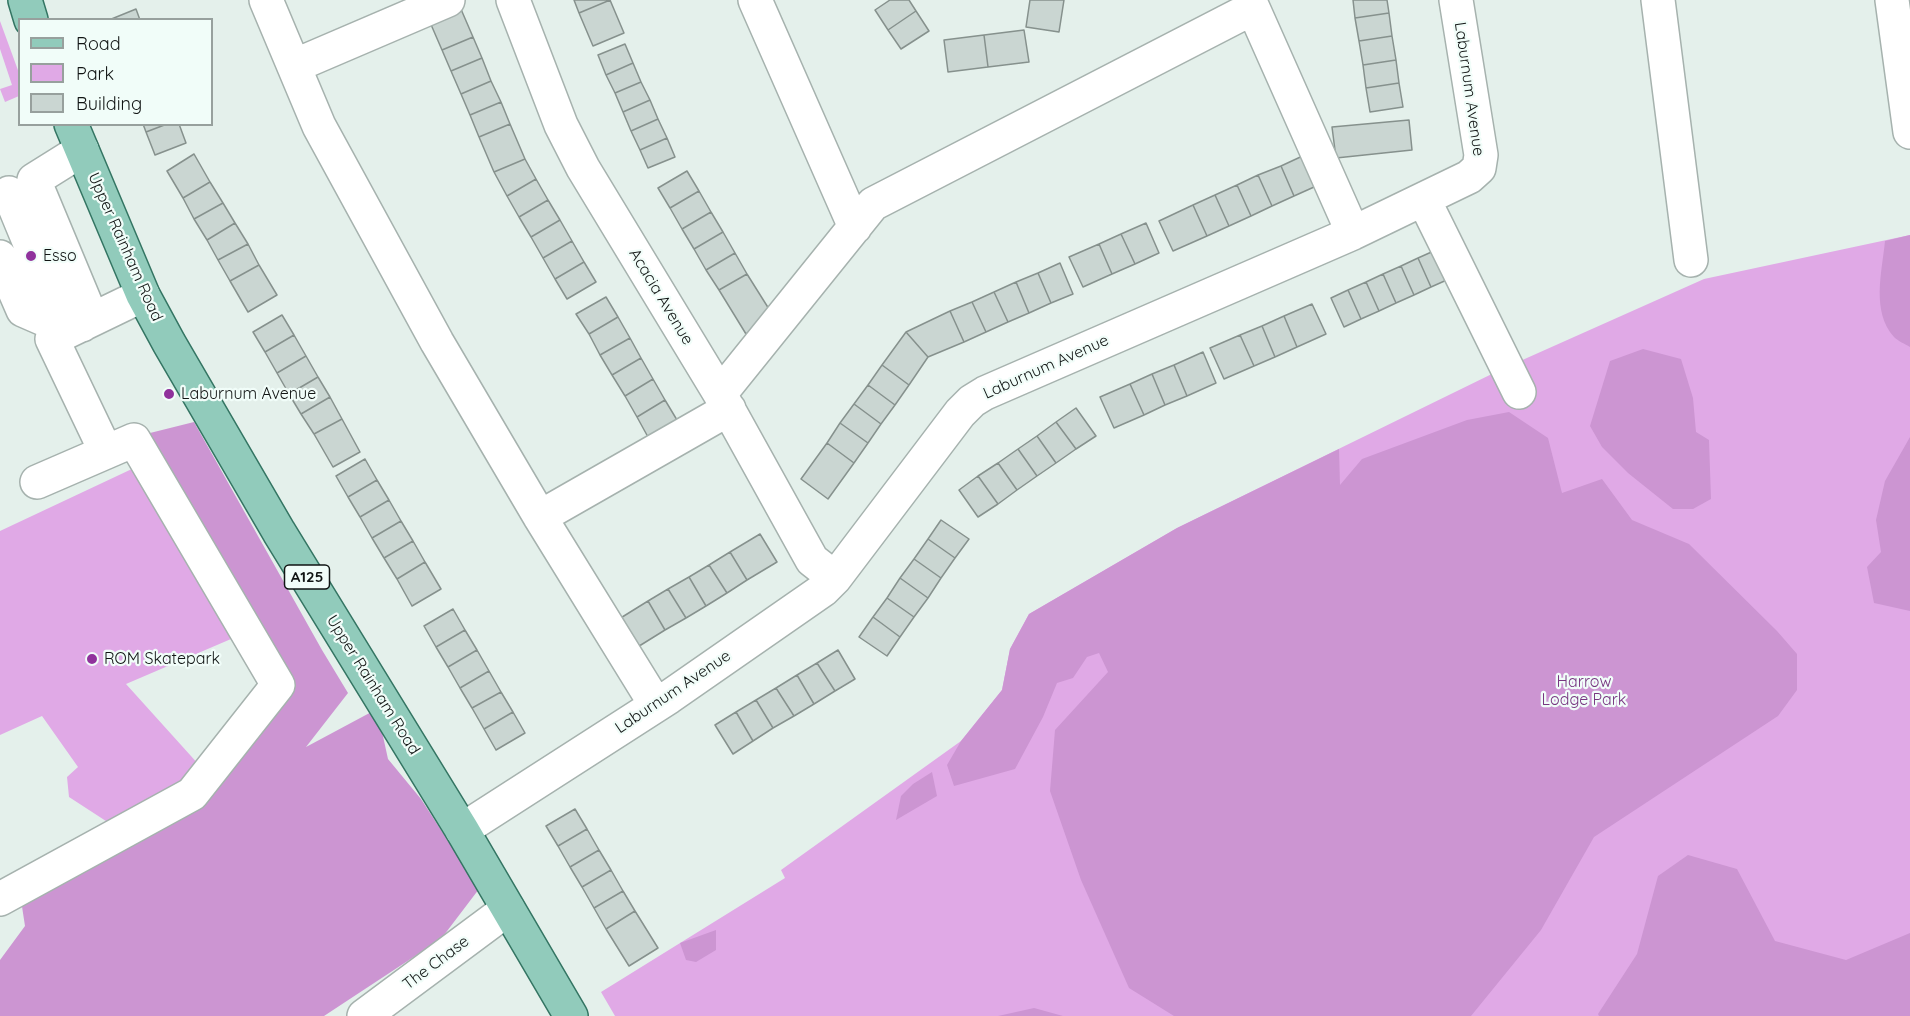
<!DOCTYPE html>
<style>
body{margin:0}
#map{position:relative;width:1910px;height:1016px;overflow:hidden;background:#e4f0eb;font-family:Quicksand,sans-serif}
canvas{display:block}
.legend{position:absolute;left:18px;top:18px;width:195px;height:108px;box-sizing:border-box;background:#f1fdf9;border:2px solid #97a09d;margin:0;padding:8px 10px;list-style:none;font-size:18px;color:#111514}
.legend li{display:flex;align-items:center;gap:12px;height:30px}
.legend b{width:30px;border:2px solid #97a09d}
</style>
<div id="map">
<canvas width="1910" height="1016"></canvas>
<ul class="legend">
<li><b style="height:8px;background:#91cbbb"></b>Road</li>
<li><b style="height:16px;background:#e0a9e6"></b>Park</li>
<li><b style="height:16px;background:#cad6d2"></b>Building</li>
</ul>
</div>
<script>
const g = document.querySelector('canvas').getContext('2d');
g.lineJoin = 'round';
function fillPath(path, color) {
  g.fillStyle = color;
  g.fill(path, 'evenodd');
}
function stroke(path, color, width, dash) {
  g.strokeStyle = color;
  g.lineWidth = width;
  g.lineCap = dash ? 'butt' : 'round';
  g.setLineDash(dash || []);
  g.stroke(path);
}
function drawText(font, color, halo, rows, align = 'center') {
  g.font = font + ' Quicksand,sans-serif';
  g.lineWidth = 4.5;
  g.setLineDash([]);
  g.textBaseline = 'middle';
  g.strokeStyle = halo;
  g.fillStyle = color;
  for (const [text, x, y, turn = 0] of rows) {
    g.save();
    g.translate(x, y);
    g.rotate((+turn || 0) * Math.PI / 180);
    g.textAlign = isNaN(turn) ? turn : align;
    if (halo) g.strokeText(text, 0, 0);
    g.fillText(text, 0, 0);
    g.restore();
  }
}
fillPath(new Path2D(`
 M0,21L19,73V96L5,102L0,89L12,85L0,49Z
 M1910,235V1016H615L601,992L785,878L781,870L961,741L1002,690L1010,649L1029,614L1177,528L1500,370L1704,279Z
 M134,468L245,633L126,684L200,766L134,824L109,823L69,797L67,777L78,767L42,716L0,735V531Z`), '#e0a9e6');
fillPath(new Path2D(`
 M1910,235V347C1905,344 1898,341 1894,337C1871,311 1882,272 1885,241Z
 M1643,349L1681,359L1693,398L1696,432L1709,440L1711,499L1693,509H1673L1628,473L1602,447L1590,426L1610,361Z
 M1509,412L1548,438L1562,493L1602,479L1632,520L1689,544L1777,631L1797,654V690L1778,716L1594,837L1541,930L1471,1016H1174L1129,988L1081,880L1050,791L1055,730L1108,672L1099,653L1087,657L1073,678L1057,683L1043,717L1015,769L954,786L947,765L961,741L1002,690L1010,649L1029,614L1177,528L1339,449L1340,485L1362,459L1467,420Z
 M194,422L322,650L348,693L306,747L377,709L388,759L421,799L479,889L441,939L324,1016H0V960L25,926L21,900L191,809L290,684L150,433Z
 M1910,437V611L1874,603L1867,567L1881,552L1876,520L1885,481Z
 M932,772L937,796L896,820L901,796L913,784Z
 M1688,855L1737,869L1775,941L1846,960L1910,933V1016H1599L1598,1014L1637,954L1658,876Z
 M716,930V950L696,962L686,960L680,943Z
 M1034,1008L1063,1016H998Z`), '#cc95d2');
const building = new Path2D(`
 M457,0L473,37L442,50L426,13Z
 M574,0H610L579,13Z
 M610,0L624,33L593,46L579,13Z
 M890,0H909L916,11L888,30L875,10Z
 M1030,0H1064L1059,32L1026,27Z
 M1353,0H1387L1389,13L1355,18Z
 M136,9L140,20H109Z
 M916,11L929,31L901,49L888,30Z
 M1389,13L1392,36L1359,41L1355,18Z
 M1024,30L1029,62L988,67L984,35Z
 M984,35L988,67L948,72L944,40Z
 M1392,36L1396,60L1363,65L1359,41Z
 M473,37L482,58L451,71L442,50Z
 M625,44L633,63L606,75L598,55Z
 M482,58L491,81L461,94L451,71Z
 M1396,60L1399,83L1366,88L1363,65Z
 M633,63L641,82L615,93L606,75Z
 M491,81L501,102L470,115L461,94Z
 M641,82L650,100L623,112L615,93Z
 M1399,83L1403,107L1370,112L1366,88Z
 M650,100L658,119L631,131L623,112Z
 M501,102L510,124L479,137L470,115Z
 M658,119L667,138L640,150L631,131Z
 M1409,120L1412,150L1336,158L1332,127Z
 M143,124H167L146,132Z
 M167,124H179L186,143L155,155L146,132Z
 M510,124L525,159L494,172L479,137Z
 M667,138L675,157L648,168L640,150Z
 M1309,153L1323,183L1294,196L1281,166Z
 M194,154L210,182L183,198L167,171Z
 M525,159L536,179L507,196L494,172Z
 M1281,166L1294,196L1272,206L1258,175Z
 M687,171L699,191L670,208L658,188Z
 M1258,175L1272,206L1251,216L1237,185Z
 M536,179L548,200L519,217L507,196Z
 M210,182L223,203L194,219L183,198Z
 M1237,185L1251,216L1229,226L1215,195Z
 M699,191L711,212L682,229L670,208Z
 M1215,195L1229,226L1207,236L1193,205Z
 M548,200L560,220L531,237L519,217Z
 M223,203L235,223L207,240L194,219Z
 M1193,205L1207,236L1173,251L1159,221Z
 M711,212L723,232L694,249L682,229Z
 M560,220L572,241L543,258L531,237Z
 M235,223L248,244L218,260L207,240Z
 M1146,223L1159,253L1135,264L1121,234Z
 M723,232L735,253L706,270L694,249Z
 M1121,234L1135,264L1112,274L1099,244Z
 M572,241L584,262L555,279L543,258Z
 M248,244L259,265L230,281L218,260Z
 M1099,244L1112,274L1083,287L1069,257Z
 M1436,250L1449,279L1431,287L1418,258Z
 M735,253L747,274L719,290L706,270Z
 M1418,258L1431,287L1414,295L1401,266Z
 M584,262L596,282L567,299L555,279Z
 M1060,263L1073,294L1051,303L1038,273Z
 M259,265L277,295L248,312L230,281Z
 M1401,266L1414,295L1396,303L1383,274Z
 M1038,273L1051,303L1029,313L1016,282Z
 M747,274L774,317L746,334L719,290Z
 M1383,274L1396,303L1379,311L1366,282Z
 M1016,282L1029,313L1008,322L994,292Z
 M1366,282L1379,311L1361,319L1348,290Z
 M1348,290L1361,319L1344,327L1331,298Z
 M994,292L1008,322L986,332L972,302Z
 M606,297L618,317L589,334L576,314Z
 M972,302L986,332L964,342L950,311Z
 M1312,304L1326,334L1297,347L1284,316Z
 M950,311L964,342L928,357L906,332Z
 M282,315L294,335L265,352L253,332Z
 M1284,316L1297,347L1275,357L1262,326Z
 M618,317L630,338L600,355L589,334Z
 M1262,326L1275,357L1254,366L1240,335Z
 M906,332L928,357L909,385L882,365Z
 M294,335L306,356L277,373L265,352Z
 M1240,335L1254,366L1224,379L1210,348Z
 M630,338L641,358L612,375L600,355Z
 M1203,352L1216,383L1187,396L1174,365Z
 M306,356L318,377L289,394L277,373Z
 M641,358L653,379L625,396L612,375Z
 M882,365L909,385L895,405L868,385Z
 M1174,365L1187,396L1165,405L1152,374Z
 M1152,374L1165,405L1144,415L1130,384Z
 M318,377L330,397L301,414L289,394Z
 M653,379L665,400L637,417L625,396Z
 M1130,384L1144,415L1114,428L1100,397Z
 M868,385L895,405L881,424L854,404Z
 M330,397L342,419L314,434L301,414Z
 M665,400L677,420L648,437L637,417Z
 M854,404L881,424L868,443L840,423Z
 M1076,408L1096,436L1076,449L1056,422Z
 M342,419L360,452L333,467L314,434Z
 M1056,422L1076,449L1056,463L1037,436Z
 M840,423L868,443L854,463L827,443Z
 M1037,436L1056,463L1037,476L1018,449Z
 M827,443L854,463L828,499L801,479Z
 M1018,449L1037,476L1017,490L998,463Z
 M365,459L377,480L348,497L336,476Z
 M998,463L1017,490L998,504L978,476Z
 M978,476L998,504L978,517L959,490Z
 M377,480L389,500L360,517L348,497Z
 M389,500L401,521L372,538L360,517Z
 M941,520L969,539L955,558L928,539Z
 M401,521L413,541L384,558L372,538Z
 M760,534L777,562L747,580L730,552Z
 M928,539L955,558L941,578L914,559Z
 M413,541L425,562L397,579L384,558Z
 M730,552L747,580L727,593L709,565Z
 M914,559L941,578L928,598L900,578Z
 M425,562L441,589L412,606L397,579Z
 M709,565L727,593L706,606L689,577Z
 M689,577L706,606L686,618L668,589Z
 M900,578L928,598L914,617L887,598Z
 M668,589L686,618L665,630L648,601Z
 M887,598L914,617L900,637L873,617Z
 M648,601L665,630L636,648L619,619Z
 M453,609L465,630L436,647L424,626Z
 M873,617L900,637L887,656L859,637Z
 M465,630L477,650L448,667L436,647Z
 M477,650L489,671L460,688L448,667Z
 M838,650L855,679L835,691L817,663Z
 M817,663L835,691L814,704L797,675Z
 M489,671L501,692L472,708L460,688Z
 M797,675L814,704L794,716L776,688Z
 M776,688L794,716L773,728L756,700Z
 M501,692L513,712L484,729L472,708Z
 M756,700L773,728L753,741L736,712Z
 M513,712L525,733L496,750L484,729Z
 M736,712L753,741L733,754L715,725Z
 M575,809L587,829L558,846L546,826Z
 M587,829L599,850L570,867L558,846Z
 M599,850L611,870L582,887L570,867Z
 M611,870L623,891L594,908L582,887Z
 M623,891L635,911L606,929L594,908Z
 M635,911L658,948L629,966L606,929Z`);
fillPath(building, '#cad6d2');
stroke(building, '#86918d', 1.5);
const minor = new Path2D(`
 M266,0L319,126L437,342L540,517L656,705
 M513,0L561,125L583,168L720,394L812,560L835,578
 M755,0L855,227
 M1658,0L1691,260
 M1892,0L1910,132
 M1253,8L1353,233
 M294,66L448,0
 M82,150L34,180L92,319
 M9,193L54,302L82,325
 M1424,200L1519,392
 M0,257L23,310L69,330
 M720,394L873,204L1253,8L1249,0
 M106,452L52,339L143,295
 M540,517L729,409
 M462,830L669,697L823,590L835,578L960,413L972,401L985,393L1353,233L1469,177L1479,168L1481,155L1456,0
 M0,899L192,794L278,685L134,440L37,482
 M364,1016L508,909`);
const major = new Path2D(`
 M25,0L31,20
 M71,124L143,295L169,343L279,532L462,830L571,1016`);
stroke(minor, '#a6b2ae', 36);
stroke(major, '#347563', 36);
stroke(minor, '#fff', 33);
stroke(major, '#91cbbb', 33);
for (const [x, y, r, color] of [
 [31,256,6,"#90329c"],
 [169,394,6,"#90329c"],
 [92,659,6,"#90329c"]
]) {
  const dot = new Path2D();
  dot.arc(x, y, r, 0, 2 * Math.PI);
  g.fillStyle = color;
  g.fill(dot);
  stroke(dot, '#f1fdf9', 2);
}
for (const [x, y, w] of [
 [307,577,45]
]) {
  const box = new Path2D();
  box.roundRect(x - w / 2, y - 12, w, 24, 4.5);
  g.fillStyle = '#f1fdf9';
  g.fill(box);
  stroke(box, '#111514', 1.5);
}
drawText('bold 15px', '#111514', null, [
 ["A125",307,577]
]);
drawText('16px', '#111514', '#f1fdf9', [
 ["Laburnum Avenue",1469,89,82],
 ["Upper Rainham Road",125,247,66],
 ["Acacia Avenue",661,297,59],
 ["Laburnum Avenue",1046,367,-24],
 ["Upper Rainham Road",373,685,58],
 ["Laburnum Avenue",673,692,-34],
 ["The Chase",436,963,-37]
]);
drawText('16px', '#111514', '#f1fdf9', [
 ["Esso",43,256],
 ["Laburnum Avenue",181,394],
 ["ROM Skatepark",104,659]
], 'left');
drawText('16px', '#773680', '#f1fdf9', [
 ["Harrow",1584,682],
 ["Lodge Park",1584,700]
]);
</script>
